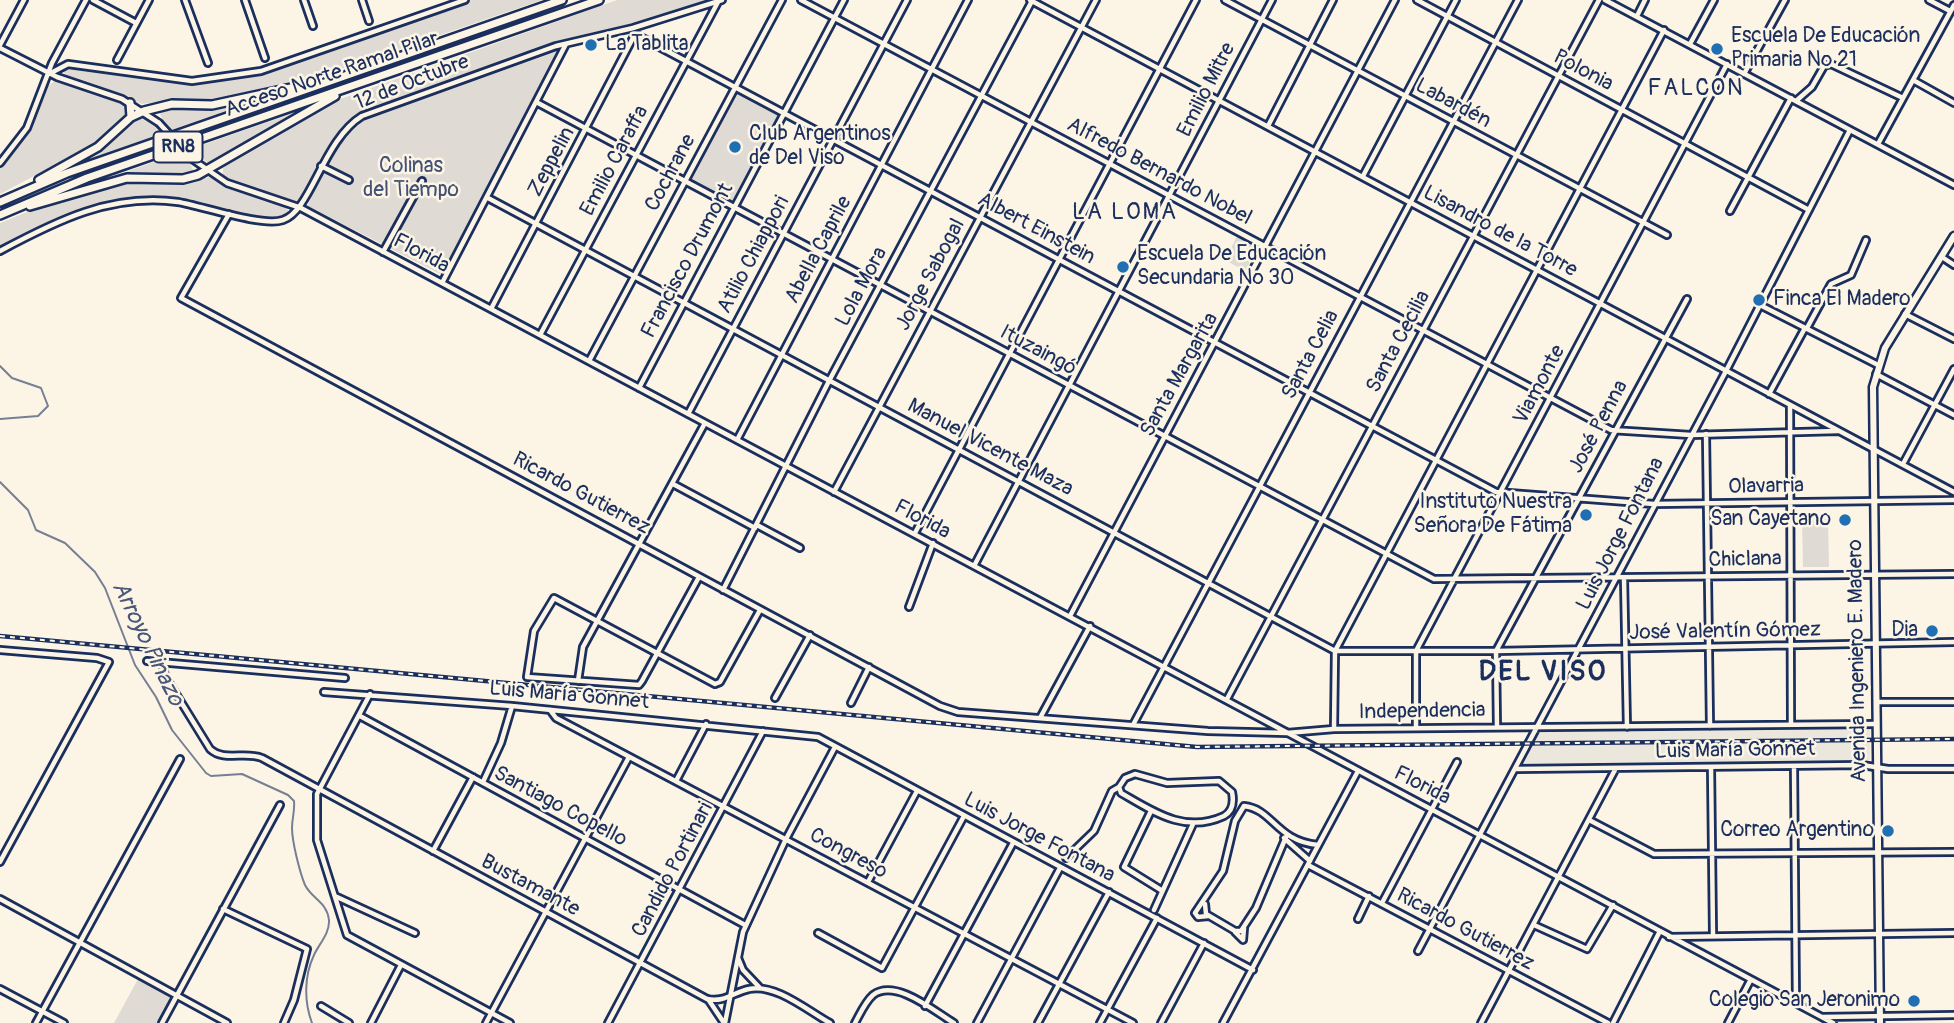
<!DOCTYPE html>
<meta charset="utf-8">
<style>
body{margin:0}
canvas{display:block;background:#fcf5e5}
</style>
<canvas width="1954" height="1023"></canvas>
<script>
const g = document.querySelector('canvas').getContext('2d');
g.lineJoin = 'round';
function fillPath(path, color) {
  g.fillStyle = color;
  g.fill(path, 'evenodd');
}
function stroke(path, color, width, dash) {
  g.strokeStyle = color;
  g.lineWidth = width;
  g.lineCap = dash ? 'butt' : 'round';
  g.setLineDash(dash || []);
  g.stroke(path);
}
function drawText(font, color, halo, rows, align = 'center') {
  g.font = font + ' Pangolin,sans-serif';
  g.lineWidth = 5;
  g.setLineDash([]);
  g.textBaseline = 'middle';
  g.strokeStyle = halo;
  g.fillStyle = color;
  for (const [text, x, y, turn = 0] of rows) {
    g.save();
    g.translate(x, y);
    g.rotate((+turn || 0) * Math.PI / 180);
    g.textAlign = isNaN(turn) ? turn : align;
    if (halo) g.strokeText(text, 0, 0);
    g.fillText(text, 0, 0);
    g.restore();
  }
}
fillPath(new Path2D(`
 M1870,727V760L1522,766L1539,731Z`), '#ece7dc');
fillPath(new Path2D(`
 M471,0H542L313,79L218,101H166L142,104L68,77L64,73V68L71,66L191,84L273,71Z
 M617,0H715L632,26L551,44L358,115C337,129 321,155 311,178C307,187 307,197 298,202L227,180L223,176V168L241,152L332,102Z
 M558,51L442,275L308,206C321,172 335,141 365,120Z
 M56,80L118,100L127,106L128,115L93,145L0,194V167L29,132L47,87Z
 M737,90L781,114L733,204L688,179Z
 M256,100L64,168L106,144L136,117L147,118L157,128L165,125L160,114L165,108Z
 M305,109L219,161L209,164L195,154L187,157L193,170L180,176L137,175L94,183Z
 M210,177L234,189L284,205L289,212L283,217L271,218C238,215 207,204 175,199C112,190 54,218 0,247V223L49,203L122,182H186Z
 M1237,236L1255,245L1256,251L1245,271L1225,260Z
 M1802,519H1828L1829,567H1803Z
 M138,979L171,997L157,1023H114Z`), '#dfdbd4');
stroke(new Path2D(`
 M0,366L12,378L41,388L48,406L38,416L0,419
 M0,482L28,510L36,530L65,543L95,572L105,588L135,665L156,697L172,730L206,773L211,776L242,774L288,795L294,801C295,811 292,818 292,828C292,842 300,873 305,885C312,899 327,902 329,920C330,933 319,944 314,955C304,976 304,1002 312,1023`), '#767f94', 2);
const minor = new Path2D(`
 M93,0L136,23
 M185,0L208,63
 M245,0L265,58
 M304,0L313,26
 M362,0L369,21
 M801,0L1611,430L1691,435L1838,431
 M1030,0L1954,492
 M1225,0L1667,235
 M1417,0L1809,210
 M1605,0L1954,185
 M1929,0L1950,11
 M1637,16L1645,0
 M635,34L1496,492L1654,504L1954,500
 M1690,44L1714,0
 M0,45L24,0
 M0,48L57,77L122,99L159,123
 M117,60L149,0
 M49,74L68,64L192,81L261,71L465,0
 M1744,74L1785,0
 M1913,80L1954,103
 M1796,101L1812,87L1824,66L1831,64L1903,98
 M538,103L1434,579L1954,574
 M1268,126L1333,0
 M1878,144L1954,5
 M192,159L227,183L301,208L1833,1023
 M0,163L27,128L52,63L86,0
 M321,166L349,180
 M1363,176L1456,0
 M488,198L1335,651H1496L1954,642
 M1730,211L1791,98
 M229,214L181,298L940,706L958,712L1208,731L1287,733L1334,729L1877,724
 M0,251C56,221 111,193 178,202C202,206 262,227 283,220C311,211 323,140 362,116L556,46L633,28L722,0
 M383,252L422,181
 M1942,257L1954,265
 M442,283L566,44
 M1760,305L1878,365
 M491,309L635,34
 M1905,314L1954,339
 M1807,328L1831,284L1851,275L1866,240
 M540,335L718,2
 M589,361L782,0
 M1876,374L1954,415
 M639,388L844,0
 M1769,394L1805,328
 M1790,405L1791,725
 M688,414L907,0
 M1706,434L1710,726
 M737,440L968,0
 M1903,464L1954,369
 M673,484L755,528
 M834,492L1096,0
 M757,525L800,548
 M915,533L1196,0
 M974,566L1272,0
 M699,577L642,681L639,685L527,677L534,631L554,598L715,684L720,682L760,610
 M1624,578L1627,727
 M723,590L829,381L1032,1
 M909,607L933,543
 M1070,616L1395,0
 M0,650L97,658L109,662L0,862
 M147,661L345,678
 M162,662L165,676L210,749C224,762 245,751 262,758L707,999C724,1003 734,992 749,989C775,983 808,1011 830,1023
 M578,681L583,647L705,423
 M324,692L512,706L818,737L1253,970
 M370,694L317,794V840L347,935L510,1023
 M775,698L810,635
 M1227,699L1599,0
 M1877,702H1954
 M851,703L869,667
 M550,710L556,718L1133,1023
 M360,716L745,925
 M1040,718L1090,626
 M1133,725L1518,0
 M1497,727L1496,651L1687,299
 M1416,728V651L1727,64
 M1334,729L1335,651L1664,30
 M1794,766L1796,1003
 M1711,767L1713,934
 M1516,769L1862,765L1888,769H1954
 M1135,774L1167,783L1219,781L1232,792C1234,802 1233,811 1224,816C1185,834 1154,812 1121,793L1119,787L1125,778Z
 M676,781L706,724
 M483,782L501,743L512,706
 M1151,811L1124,867L1161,890
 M1591,821L1654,854L1954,852
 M1284,838L1310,861
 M433,851L473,777
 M1066,858L1094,831L1112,791L1119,787
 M1308,865L1608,1023
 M868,882L917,791
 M337,897L415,933
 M0,899L227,1023
 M1382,903L1457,762
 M1205,904L1206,914L1235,931H1241L1256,908L1286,837
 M223,909L307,949L294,1000L284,1023
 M1154,910L1193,824
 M1208,916L1198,917L1195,913L1223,871L1235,821L1244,806C1273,809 1276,841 1318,845
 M1358,919L1369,896
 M1534,925L1587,949L1613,905
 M1235,932L1243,940L1244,928
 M818,933L882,968L964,816
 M1669,937L1954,933
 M1418,951L1726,371L1850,130
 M738,958L743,970L760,988
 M0,989L64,1023
 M708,999L724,1023
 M321,1006L349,1023
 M925,1006L1013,843
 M1822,1017L1954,1015
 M36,1023L180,759
 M162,1023L280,805
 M371,1023L401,965
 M486,1023L629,757
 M608,1023L763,731
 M725,1023L743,932L786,839L835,747
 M855,1023C860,1014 865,1002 873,995C896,978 935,1012 954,1023
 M977,1023L1060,868
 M1038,1023L1109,892
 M1100,1023L1157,918
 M1161,1023L1204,943
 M1223,1023L1358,771
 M1481,1023L1616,768
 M1613,1023L1660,931
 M1728,1023L1750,981`);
const major = new Path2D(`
 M1880,1023L1873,387L1885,348L1954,236`);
const highway = new Path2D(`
 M130,103L131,117
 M39,180L98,147L131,117L144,111L172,104L212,105L314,83
 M0,202L67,173L562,0
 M30,206L127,178L183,179L198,175L335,96
 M0,215L87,178L599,0`);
stroke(minor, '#1b2f5e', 10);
stroke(major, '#1b2f5e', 11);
stroke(highway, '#1b2f5e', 12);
stroke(minor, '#fcf5e5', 4.5);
stroke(major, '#fcf5e5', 6);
stroke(highway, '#fcf5e5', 7);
const rail = new Path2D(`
 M0,636L1197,747L1954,739`);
stroke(rail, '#1b2f5e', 4.5);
stroke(rail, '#fcf5e5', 2, [5]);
const minorBridge = new Path2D(`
 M159,123L192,159`);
stroke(minorBridge, '#1b2f5e', 10, []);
stroke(minorBridge, '#fcf5e5', 4.5);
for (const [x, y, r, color] of [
 [591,45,7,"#1f6fb2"],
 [1717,49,7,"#1f6fb2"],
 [735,147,7,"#1f6fb2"],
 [1123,267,7,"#1f6fb2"],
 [1759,300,7,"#1f6fb2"],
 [1586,515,7,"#1f6fb2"],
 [1845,520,7,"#1f6fb2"],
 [1932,631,7,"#1f6fb2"],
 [1888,831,7,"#1f6fb2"],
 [1914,1001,7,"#1f6fb2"]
]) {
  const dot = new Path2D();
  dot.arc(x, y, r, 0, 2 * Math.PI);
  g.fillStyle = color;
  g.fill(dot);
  stroke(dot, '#fcf5e5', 2.5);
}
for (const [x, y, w] of [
 [178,147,49]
]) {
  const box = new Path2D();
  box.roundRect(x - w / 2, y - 15.5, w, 31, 5);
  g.fillStyle = '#fcf5e5';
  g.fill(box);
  stroke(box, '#1b2f5e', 2);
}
drawText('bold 19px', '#1b2f5e', null, [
 ["RN8",178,147]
]);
drawText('21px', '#1b2f5e', '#fcf5e5', [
 ["Escuela De Educación",1731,37],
 ["Primaria Nº 21",1731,61],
 ["La Tablita",605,45],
 ["Club Argentinos",749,135],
 ["de Del Viso",749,159],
 ["Escuela De Educación",1137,255],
 ["Secundaria Nº 30",1137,279],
 ["Finca El Madero",1773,300],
 ["Instituto Nuestra",1572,503,"right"],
 ["Señora De Fátima",1572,527,"right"],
 ["San Cayetano",1831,520,"right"],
 ["Dia",1918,631,"right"],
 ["Correo Argentino",1874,831,"right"],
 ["Colegio San Jeronimo",1900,1001,"right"]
], 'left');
drawText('21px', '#1b2f5e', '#fcf5e5', [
 ["Polonia",1583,71,28],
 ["Acceso Norte Ramal Pilar",332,75,-19],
 ["12 de Octubre",412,83,-21],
 ["Emilio Mitre",1207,90,-63],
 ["Labardén",1453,104,28],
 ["Emilio Caraffa",615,161,-62],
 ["Zeppelin",552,162,-62],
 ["Alfredo Bernardo Nobel",1159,172,28],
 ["Cochrane",671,173,-62],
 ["Albert Einstein",1036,229,28],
 ["Lisandro de la Torre",1500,232,28],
 ["Abella Caprile",819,250,-62],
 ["Florida",421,254,28],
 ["Atilio Chiappori",754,255,-62],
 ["Francisco Drumont",688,261,-62],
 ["Jorge Sabogal",931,275,-62],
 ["Lola Mora",862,287,-62],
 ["Santa Cecilia",1399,342,-62],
 ["Ituzaingó",1038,351,28],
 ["Santa Celia",1311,355,-62],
 ["Santa Margarita",1180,375,-61],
 ["Viamonte",1540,385,-62],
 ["José Penna",1599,427,-62],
 ["Manuel Vicente Maza",990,448,28],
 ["Olavarria",1766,487,-1],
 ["Ricardo Gutierrez",581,494,28],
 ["Florida",922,520,28],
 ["Luis Jorge Fontana",1621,534,-63],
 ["Chiclana",1745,560,-1],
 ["José Valentín Gómez",1725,632,-1],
 ["Avenida Ingeniero E. Madero",1858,661,-91],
 ["Luis María Gonnet",569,696,5],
 ["Independencia",1422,712,-1],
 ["Luis María Gonnet",1735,751,-1],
 ["Florida",1422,786,27],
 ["Santiago Copello",560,807,28],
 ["Luis Jorge Fontana",1039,838,28],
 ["Congreso",848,854,28],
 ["Candido Portinari",673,870,-62],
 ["Bustamante",530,886,28],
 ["Ricardo Gutierrez",1465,930,28]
]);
drawText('21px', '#425176', '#fcf5e5', [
 ["Colinas",411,167],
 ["del Tiempo",411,191]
]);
g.letterSpacing = '2px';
drawText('23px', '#1b2f5e', '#fcf5e5', [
 ["FALCON",1696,89],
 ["LA LOMA",1125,213]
]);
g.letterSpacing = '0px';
drawText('italic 23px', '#485779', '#fcf5e5', [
 ["Arroyo Pinazo",147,644,64]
]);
g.letterSpacing = '2px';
drawText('bold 28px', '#1b2f5e', '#fcf5e5', [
 ["DEL VISO",1543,673]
]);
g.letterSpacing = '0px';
</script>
